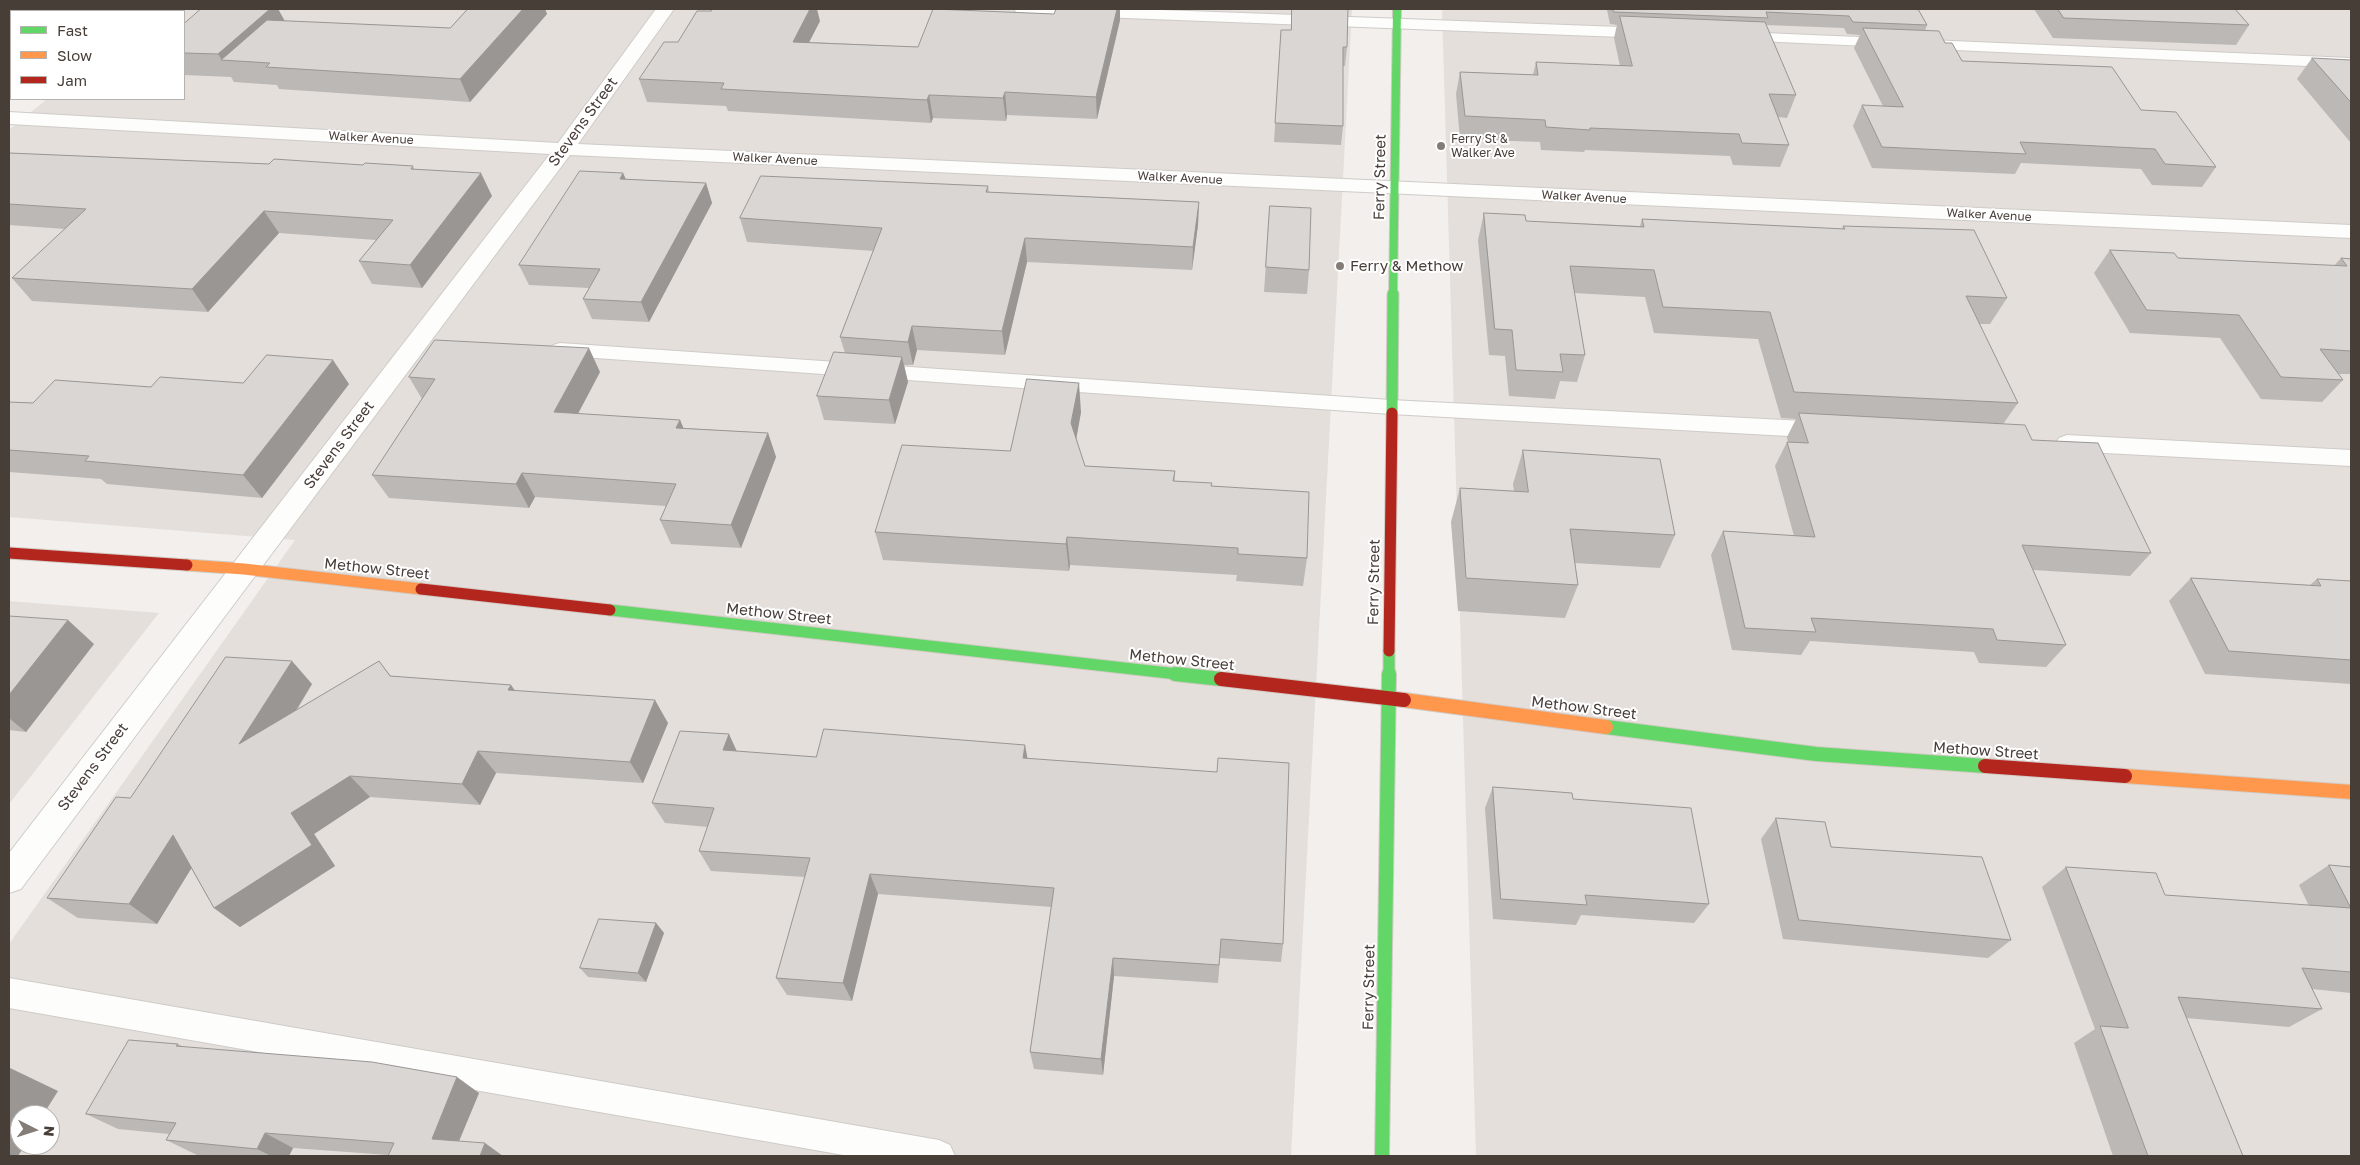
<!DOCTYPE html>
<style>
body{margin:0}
#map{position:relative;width:2360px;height:1165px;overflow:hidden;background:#f2efec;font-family:"Golos Text",sans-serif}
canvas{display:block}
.frame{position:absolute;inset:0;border:10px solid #483e38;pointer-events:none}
.legend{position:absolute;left:10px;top:10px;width:175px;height:90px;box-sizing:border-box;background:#fff;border:1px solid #b6b2af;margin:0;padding:6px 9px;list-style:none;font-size:15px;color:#483e38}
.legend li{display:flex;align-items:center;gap:10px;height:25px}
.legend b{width:25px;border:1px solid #b6b2af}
.north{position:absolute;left:10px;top:1105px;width:50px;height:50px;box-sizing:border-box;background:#fff;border:1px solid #b6b2af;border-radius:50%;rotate:95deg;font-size:14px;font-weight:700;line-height:20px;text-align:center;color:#483e38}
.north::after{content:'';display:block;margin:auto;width:18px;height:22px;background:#847c77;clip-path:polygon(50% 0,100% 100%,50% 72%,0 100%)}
</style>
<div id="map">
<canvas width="2360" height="1165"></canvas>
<div class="frame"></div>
<ul class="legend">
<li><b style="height:6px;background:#63d668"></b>Fast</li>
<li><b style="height:6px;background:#ff974d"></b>Slow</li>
<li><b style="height:6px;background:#b3261e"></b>Jam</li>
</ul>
<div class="north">N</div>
</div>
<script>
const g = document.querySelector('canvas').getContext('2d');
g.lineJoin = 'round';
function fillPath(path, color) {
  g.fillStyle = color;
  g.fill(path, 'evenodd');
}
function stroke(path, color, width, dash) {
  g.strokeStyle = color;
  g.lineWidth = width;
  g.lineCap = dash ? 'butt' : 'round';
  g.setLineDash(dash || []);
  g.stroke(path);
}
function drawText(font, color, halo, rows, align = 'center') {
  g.font = font + ' "Golos Text",sans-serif';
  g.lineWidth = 4;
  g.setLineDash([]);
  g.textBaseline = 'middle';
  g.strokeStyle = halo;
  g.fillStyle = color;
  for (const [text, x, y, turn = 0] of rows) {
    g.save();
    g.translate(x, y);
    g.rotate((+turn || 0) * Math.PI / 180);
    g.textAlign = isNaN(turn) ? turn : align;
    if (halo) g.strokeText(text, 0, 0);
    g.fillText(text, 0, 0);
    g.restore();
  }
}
fillPath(new Path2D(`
 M159,9H1352L1291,1156H9V944L295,540L9,517V130L47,99H184V11H156ZM20,1115H50V1145H20Z
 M1442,9H2351V1156H1476Z
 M9,601L159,613L9,804Z`), '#e5dfdb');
fillPath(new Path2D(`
 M9,9H72L69,11H11V55L9,57Z`), '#e8e0d8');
const lane = new Path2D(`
 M1014,9H1134L1648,28L1654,30L1656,33L1654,36L1648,38L1021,14L1016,12Z
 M1741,32L2351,58V68L1735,40L1733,37L1735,34Z
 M560,343L1391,400L1824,422L1832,425L1835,430L1832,435L1824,438L1391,414L553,355L550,350L553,345Z
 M2067,435L2351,450V466L2067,451L2059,448L2056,443L2059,438Z
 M9,978L939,1140L950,1145L955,1156H849L9,1008Z`);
const street = new Path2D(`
 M656,9H674L578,144L2351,225V238L570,155L21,889L9,893V853L550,154L9,124V112L558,143Z`);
const fastFar2 = new Path2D(`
 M1393,295L1397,9`);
const fastFar1 = new Path2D(`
 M1392,413L1393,294
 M610,610L1186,675
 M1389,675V651`);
const fast = new Path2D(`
 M1175,674L1221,679
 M1606,727L1816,754L1985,766
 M1382,1156L1389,674`);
const slowFar1 = new Path2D(`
 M187,565L244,569L421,589`);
const slow = new Path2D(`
 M1404,700L1606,727
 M2125,776L2351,792`);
const jamFar1 = new Path2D(`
 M9,553L187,565
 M421,589L610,610
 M1389,651L1392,413`);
const jam = new Path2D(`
 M1221,679L1404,700
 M1985,766L2125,776`);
stroke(lane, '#cecbc8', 2);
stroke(street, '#cecbc8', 2);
stroke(fastFar2, '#d2cbc5', 10);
stroke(fastFar1, '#d2cbc5', 13);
stroke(fast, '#d2cbc5', 16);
stroke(slowFar1, '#d2cbc5', 13);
stroke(slow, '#d2cbc5', 16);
stroke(jamFar1, '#d2cbc5', 13);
stroke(jam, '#d2cbc5', 16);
fillPath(lane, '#fdfdfc');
fillPath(street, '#fdfdfc');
stroke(fastFar2, '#63d668', 8);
stroke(fastFar1, '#63d668', 11);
stroke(fast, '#63d668', 14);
stroke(slowFar1, '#ff974d', 11);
stroke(slow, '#ff974d', 14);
stroke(jamFar1, '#b3261e', 11);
stroke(jam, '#b3261e', 14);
fillPath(new Path2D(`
 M278,9L285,21L450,28L468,9H545L547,14L470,102L279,89L277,85L234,82L231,77L184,75V24Z
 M1056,9H1120V20L1097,119L1007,115L1006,121L933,118L931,123L728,111L726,106L647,102L639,79L678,42L820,21L809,42L918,47L1054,14Z
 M1292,9H1346L1347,47L1345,66H1343V126L1341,145L1274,142L1281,30H1291Z
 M1600,9H1918L1927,25L1925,31L1945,43L1962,61L2141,110L2216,167L2202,187L2152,185L2141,169L2021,163L2015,174L1872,168L1853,126L1862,105L1883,106L1854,48L1860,35L1847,34L1844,28L1766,25L1796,95L1787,118L1778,117L1789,145L1780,167L1733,165L1730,156L1585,150L1584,152L1541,150L1540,142L1460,139L1456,94L1460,72L1533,75L1536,62L1620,66L1614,38L1617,25L1610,24L1607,10Z
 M2034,9H2235L2249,25L2236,45L2053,38Z
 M2312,58L2351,60V143L2297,79Z
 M9,153L269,164L413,166L414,169L492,196L422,288L372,284L359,261L376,240L279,233L208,312L32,301L12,278L65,229L9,225Z
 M623,173L626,179L706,183L712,203L649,322L592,319L583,299L589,288L529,285L519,265Z
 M988,186L989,192L1199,202L1198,225L1192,270L1027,262L1005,355L917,350L913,365H904L908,382L895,424L824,420L817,396L845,353L840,337L874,251L747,242L740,218Z
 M1270,206L1309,270L1307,294L1264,292Z
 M1484,213L1526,221L1640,226L1642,219L1842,229L1843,226L2007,298L1990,324H1979L2018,403L2003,424L2032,440L2151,553L2130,576L2033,570L2066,645L2046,667L1979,663L1974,652L1810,641L1801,655L1732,650L1711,555L1723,531L1794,536L1775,466L1787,442H1788L1787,437L1796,419L1781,418L1758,339L1654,333L1645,297L1574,293L1585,355L1577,382L1560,381L1555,399L1509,396L1505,356L1489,355L1478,240Z
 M2110,250L2178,258L2334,266L2341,258L2351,259V374H2338L2343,380L2322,402L2261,399L2220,338L2130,333L2094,273Z
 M600,372L578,414L680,420L683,428L768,433L776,457L741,548L671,544L660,520L666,506L535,497L529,508L389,498L372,475L422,399L409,377Z
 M243,383L349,384L262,498L107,484L101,479L9,472V402L33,403L151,387Z
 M1081,412L1076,438L1085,466L1175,471V481L1211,486L1307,558L1303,586L1236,581L1237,575L1070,565L1069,571L883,560L875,532L1010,451Z
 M1523,450L1675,535L1660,568L1575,563L1578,585L1565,618L1458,611L1451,522L1460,488L1514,491L1513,484Z
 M2191,578L2310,585L2317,579L2351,581V684L2205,674L2169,601Z
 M9,616L94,644L26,732L9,730Z
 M379,661L391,676L514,690L668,723L643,783L496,773L480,805L370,797L314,834L335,866L240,927L214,908L191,868L157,924L78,918L47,898L130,798L312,684L297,710Z
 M737,751L816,757L1028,759L1283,944L1281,962L1220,958L1218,983L1114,976L1103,1075L1034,1069L1030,1052L1052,907L878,894L852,1001L787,995L776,978L805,877L711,871L699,851L708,827L665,823L652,803Z
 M1493,787L1573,799L1709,904L1694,923L1581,915L1576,925L1493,919L1485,808Z
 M1776,818L1831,847L2011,940L1988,958L1783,939L1761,839Z
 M2329,865L2351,867V993L2312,989L2322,1009L2289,1027L2186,1018L2243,1156H2113L2074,1043L2095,1029L2042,887L2066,867L2165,895L2309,906L2299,885Z
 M656,923L664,933L646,982L588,977L580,968Z
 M178,1044L183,1047L479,1093L459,1141L388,1155L293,1148L289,1156H211L197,1155L166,1140L169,1134L118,1129L86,1114Z`), '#bbb8b5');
fillPath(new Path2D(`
 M270,9H278L288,27L222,60L218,54Z
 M523,9H545L547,14L470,102L460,79Z
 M810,9H817L820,21L798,64L793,42Z
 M1117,9H1120V20L1097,119L1096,97Z
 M1005,92L1007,115L1006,121L1003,98Z
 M929,95L933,118L931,123L927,100Z
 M481,173L492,196L422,288L410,265Z
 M623,173L631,193L620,179Z
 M706,183L712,203L649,322L641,302Z
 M1199,202L1198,225L1192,270L1193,247Z
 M264,211L279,233L208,312L192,289Z
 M1025,238L1027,262L1005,355L1002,331Z
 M912,326L917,350L913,365L908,342Z
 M589,348L600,372L566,436L554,412Z
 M902,357L908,382L895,424L889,400Z
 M333,360L349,384L262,498L243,475Z
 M1079,383L1081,412L1074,452L1071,423Z
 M680,420L690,443L676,428Z
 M768,433L776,457L741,548L731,525Z
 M522,473L535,497L529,508L516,484Z
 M1067,537L1070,565L1069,571L1066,544Z
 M68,620L94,644L26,732L9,718V695Z
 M292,661L312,684L262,765L239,744Z
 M511,685L527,708L508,690Z
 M655,700L668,723L643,783L630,762Z
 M729,734L739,756L723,750Z
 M1025,745L1029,766L1023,758Z
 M478,751L496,773L480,805L462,784Z
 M350,776L370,797L314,834L335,866L240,927L214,908L291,813Z
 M173,835L199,856L157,924L129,904Z
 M870,874L878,894L852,1001L843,983Z
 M656,923L664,933L646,982L638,973Z
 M1113,958L1114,976L1103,1075L1101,1059Z
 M10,1068L58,1091L43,1115H20V1145H25L18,1156H9V1070Z
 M457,1077L479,1093L454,1153L432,1139Z
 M265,1133L293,1148L289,1156H271L257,1149Z
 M485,1143L503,1156H480Z`), '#999694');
const building = new Path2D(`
 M201,9H270L218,54L184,53V24Z
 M468,9H523L460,79L266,67L270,63L221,60L267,20L450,28Z
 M712,9H810L793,42L918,47L933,9L1054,14L1056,9H1117L1096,97L1005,92L1003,98L929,95L927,100L721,89L724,83L639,79L664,42H678L697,11H711Z
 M1292,9H1348L1347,47H1343V126L1275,123L1281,30H1291Z
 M1613,9H1918L1927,25L1853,22L1849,16L1766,12L1768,18L1614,12Z
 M2058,9H2235L2249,25L2064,18Z
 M1620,16L1765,22L1796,95L1769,94L1789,145L1742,143L1739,134L1590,128V130L1546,127L1545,120L1465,116L1460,72L1538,75L1536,62L1632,66Z
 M1863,28L1939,31L1945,43H1952L1962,61L2112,67L2141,110L2176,112L2216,167L2165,164L2155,149L2020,142L2026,154L1882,147L1862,105L1903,107Z
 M2312,58L2351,60V102Z
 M9,153L269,164L274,159L363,165L365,163L413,166L411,169L481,173L410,265L359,261L393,220L264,211L192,289L12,278L86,209L9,204Z
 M580,171L623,173L620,179L706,183L641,302L583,299L600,269L519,265Z
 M761,176L988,186L986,192L1199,202L1193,247L1025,238L1002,331L912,326L908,342L840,337L882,228L740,218Z
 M1270,206L1311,208L1309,270L1266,267Z
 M1484,213L1525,215L1526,221L1644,227L1642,219L1845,229L1843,226L1974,230L2007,298L1966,296L2018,403L1794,392L1770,312L1663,307L1654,270L1570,266L1585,355L1560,354L1563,372L1516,370L1512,330L1495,329Z
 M2110,250L2174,253L2178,258L2347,266L2341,258L2351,259V351L2320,349L2343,380L2281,377L2239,315L2147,310Z
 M435,340L589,348L554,412L680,420L676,428L768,433L731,525L660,520L676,484L522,473L516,484L372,475L435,379L409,377Z
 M834,352L902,357L889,400L817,396Z
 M267,355L333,360L243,475L85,461L89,456L9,450V402L33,403L55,380L151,387L160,377L243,383Z
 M1027,379L1079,383L1071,423L1085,466L1175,471L1173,481L1212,483L1211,486L1309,492L1307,558L1238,554V548L1067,537L1066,544L875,532L902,445L1010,451Z
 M1799,413L2025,425L2032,440L2098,443L2151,553L2022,545L2066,645L1997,640L1993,629L1811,618L1816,632L1745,628L1723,531L1815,537L1787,442L1808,443Z
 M1523,450L1660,459L1675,535L1570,529L1578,585L1466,578L1460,488L1528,492Z
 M2191,578L2321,586L2317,579L2351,581V660L2229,651Z
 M9,616L68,620L9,695Z
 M226,657L292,661L239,744L379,661L390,676L511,685L508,690L655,700L630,762L478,751L462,784L350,776L291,813L312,845L214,908L173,835L129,904L47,898L116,797L130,798Z
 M824,729L1025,745L1023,758L1217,772L1218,758L1289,763L1283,944L1221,939L1219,965L1113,958L1101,1059L1030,1052L1054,888L870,874L843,983L776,978L810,858L699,851L714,808L652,803L680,731L729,734L723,750L816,757Z
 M1493,787L1572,793L1573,799L1691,808L1709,904L1585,895L1587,905L1501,899Z
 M1776,818L1825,822L1831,847L1982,857L2011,940L1799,920Z
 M2329,865L2351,867V908Z
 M2066,867L2156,873L2165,895L2351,908V972L2302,968L2322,1009L2178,997L2243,1156H2148L2100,1026L2128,1028Z
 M599,919L656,923L638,973L580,968Z
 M129,1040L178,1044L176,1046L372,1062L457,1077L432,1139L485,1143L480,1156H388L394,1143L265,1133L257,1149L166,1140L176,1123L86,1114Z`);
fillPath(building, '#dad6d3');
stroke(building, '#999694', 1);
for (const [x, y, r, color] of [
 [1441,146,5,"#847c77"],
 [1340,266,5,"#847c77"]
]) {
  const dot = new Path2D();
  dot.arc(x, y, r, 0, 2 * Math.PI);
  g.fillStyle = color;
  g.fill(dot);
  stroke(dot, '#fff', 2);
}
drawText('12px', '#483e38', '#fff', [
 ["Walker Avenue",371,138,3],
 ["Walker Avenue",775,159,3],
 ["Walker Avenue",1180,178,3],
 ["Walker Avenue",1584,197,3],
 ["Walker Avenue",1989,215,3]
]);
drawText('12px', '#483e38', '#fff', [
 ["Ferry St &",1451,139],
 ["Walker Ave",1451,153]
], 'left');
drawText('15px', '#483e38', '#fff', [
 ["Stevens Street",583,122,-54],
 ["Ferry Street",1380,177,-89],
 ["Stevens Street",339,445,-53],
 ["Methow Street",377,569,6],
 ["Ferry Street",1374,582,-89],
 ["Methow Street",779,614,6],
 ["Methow Street",1182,660,6],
 ["Methow Street",1584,708,7],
 ["Methow Street",1986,751,4],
 ["Stevens Street",93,767,-53],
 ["Ferry Street",1369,987,-89]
]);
drawText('15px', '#483e38', '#fff', [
 ["Ferry & Methow",1350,266]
], 'left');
</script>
